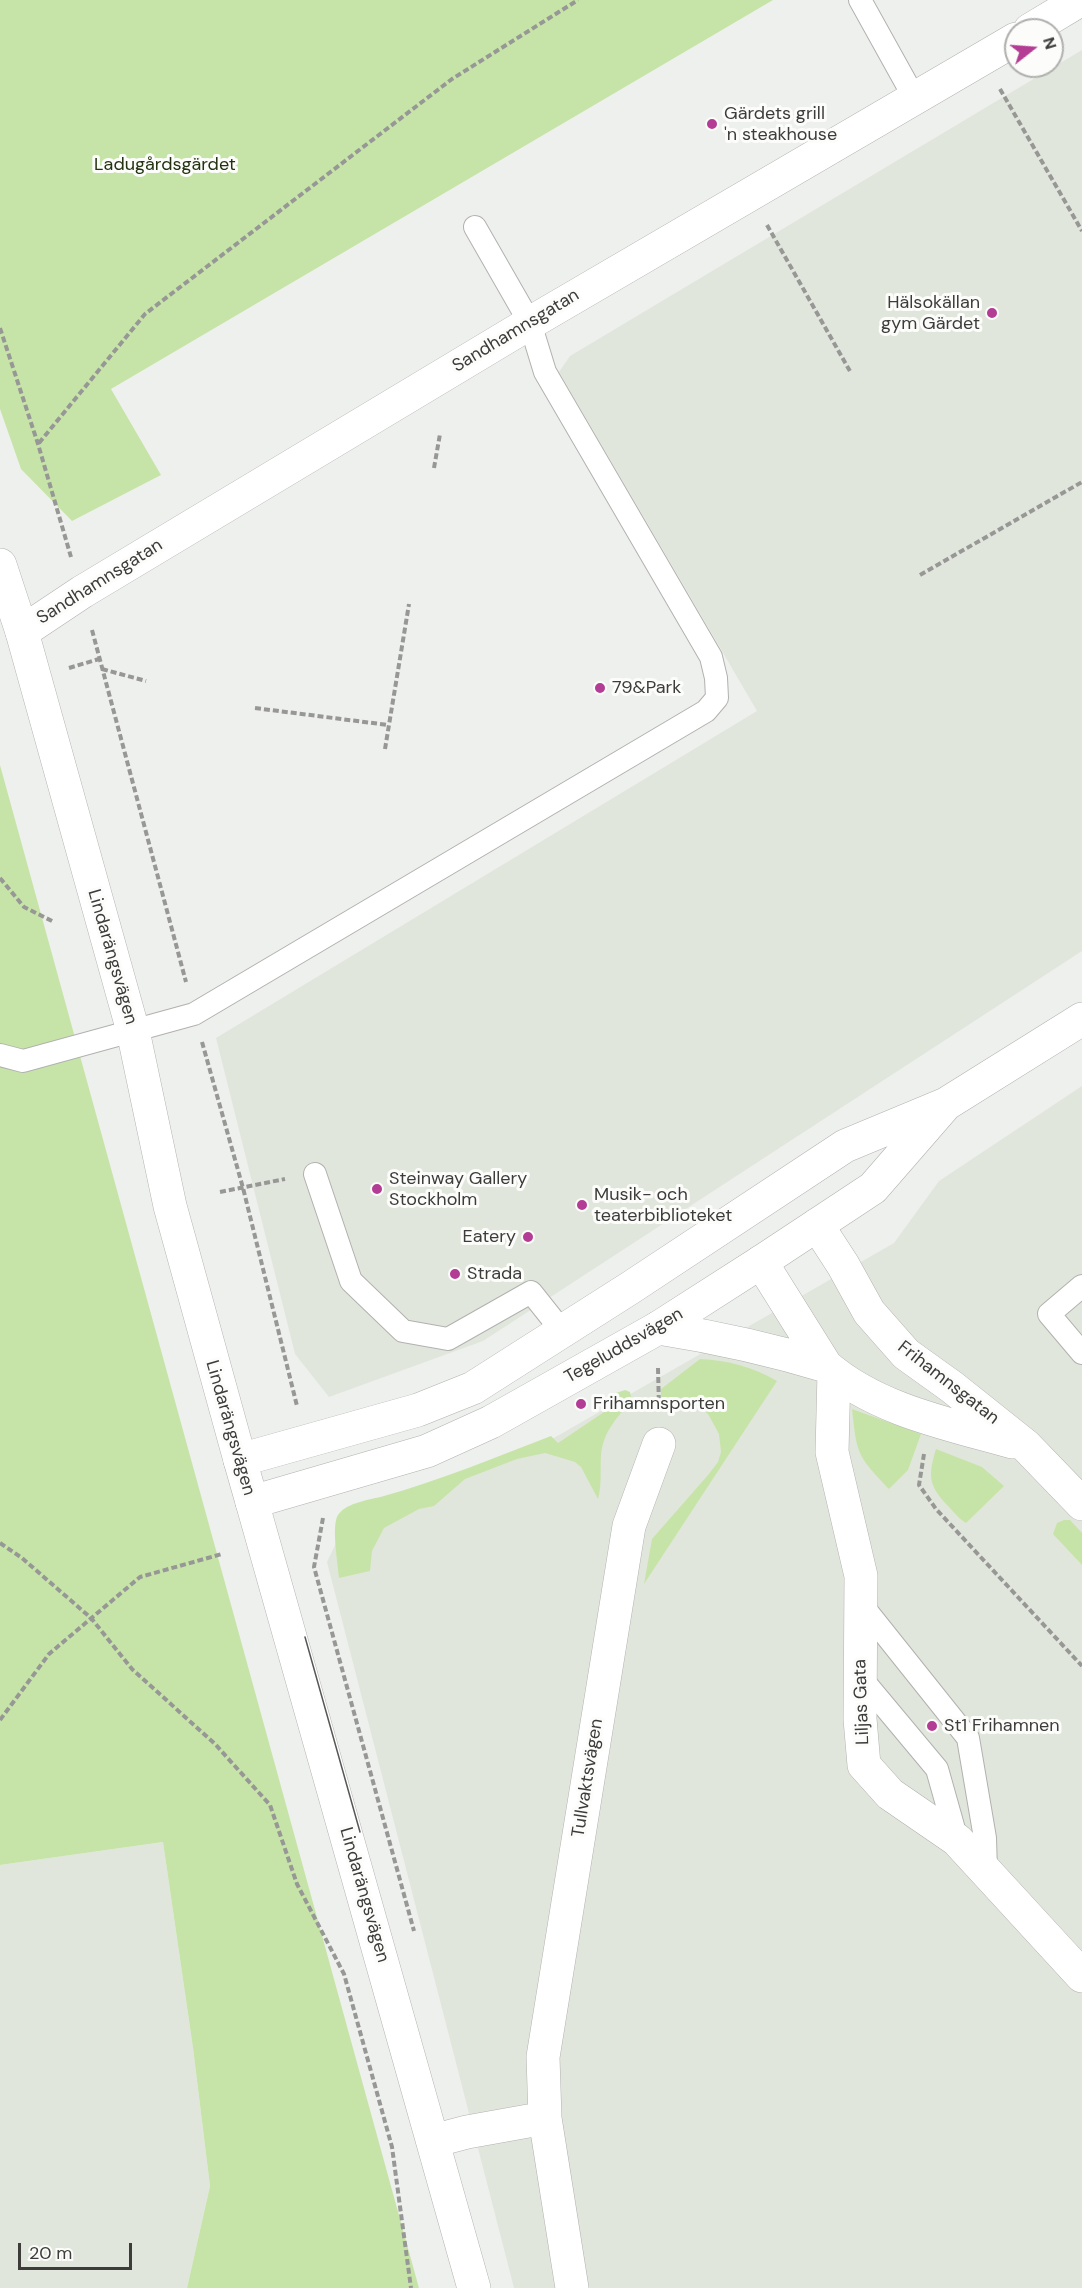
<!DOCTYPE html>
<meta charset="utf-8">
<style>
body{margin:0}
#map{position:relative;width:1082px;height:2288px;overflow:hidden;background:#eef0ed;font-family:"DM Sans",sans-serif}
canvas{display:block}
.north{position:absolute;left:1004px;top:18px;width:60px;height:60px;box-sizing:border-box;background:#fcfdfa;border:2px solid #afb0ae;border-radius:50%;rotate:73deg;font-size:16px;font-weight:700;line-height:24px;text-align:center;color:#3c3c3b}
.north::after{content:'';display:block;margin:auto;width:21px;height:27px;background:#b33d94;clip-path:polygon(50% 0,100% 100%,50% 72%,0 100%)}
.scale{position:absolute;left:18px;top:2243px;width:114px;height:27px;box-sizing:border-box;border:3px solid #3c3c3b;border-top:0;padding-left:8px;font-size:18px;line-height:21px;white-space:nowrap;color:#3c3c3b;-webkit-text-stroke:4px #fcfdfa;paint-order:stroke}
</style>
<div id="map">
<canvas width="1082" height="2288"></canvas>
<div class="north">N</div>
<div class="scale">20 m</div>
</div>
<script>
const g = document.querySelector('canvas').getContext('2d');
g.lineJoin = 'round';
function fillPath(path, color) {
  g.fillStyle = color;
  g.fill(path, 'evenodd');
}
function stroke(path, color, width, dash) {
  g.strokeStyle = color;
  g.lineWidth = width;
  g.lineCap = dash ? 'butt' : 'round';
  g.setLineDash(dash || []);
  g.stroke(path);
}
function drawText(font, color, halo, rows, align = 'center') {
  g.font = font + ' "DM Sans",sans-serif';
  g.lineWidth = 6;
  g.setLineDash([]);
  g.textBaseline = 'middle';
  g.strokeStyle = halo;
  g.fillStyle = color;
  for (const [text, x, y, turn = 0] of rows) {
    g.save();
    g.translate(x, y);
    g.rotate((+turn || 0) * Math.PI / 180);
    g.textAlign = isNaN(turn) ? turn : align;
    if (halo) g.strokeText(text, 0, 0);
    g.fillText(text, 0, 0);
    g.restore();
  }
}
fillPath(new Path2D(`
 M1082,50V951L483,1341L329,1397L295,1354L216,1038L757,711L559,372L570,356Z
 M1082,1086V2288H514L327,1562L350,1514L552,1439L894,1243L939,1181Z
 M163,1842L193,2048L210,2186L187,2288H0V1865Z`), '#e1e6dc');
fillPath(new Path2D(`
 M0,0H773L111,389L161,475L72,521L21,469L0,409Z
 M0,765L419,2288H187L210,2186L193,2048L163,1842L0,1865Z
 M700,1359C728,1360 753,1367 777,1381L644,1584L652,1539L708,1475L718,1462L721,1452L719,1434L708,1414L694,1402L683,1398L661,1397V1389Z
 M625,1390L630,1392L632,1400C617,1418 603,1431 601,1456C600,1471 602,1485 598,1499L581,1467L575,1462L545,1453L517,1459L465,1479L434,1506L419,1509L384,1528L372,1551L370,1571L339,1578C338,1564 331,1526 338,1515C347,1502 370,1500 384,1496C441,1480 496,1457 551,1436L558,1443L613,1406L607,1400L613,1394Z
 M852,1409L921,1434L908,1470L889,1489C857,1455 857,1455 852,1409Z
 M936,1449L982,1467L1004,1486L966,1523C959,1519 954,1512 948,1506C928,1485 928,1476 936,1449Z
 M1064,1520H1070L1082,1533V1565L1053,1534L1057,1523Z`), '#c7e4a8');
const service = new Path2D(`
 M860,0L915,99
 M0,1055L23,1061L194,1014L706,711L717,698L716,678L711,657L545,372L530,323L475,227
 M315,1174L351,1281L403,1331L448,1339L531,1292L562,1331
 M1082,1286L1049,1314L1082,1353
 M861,1604L968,1738L985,1838L986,1871
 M861,1678L937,1769L957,1840`);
const minor = new Path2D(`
 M1030,30L1080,0
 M22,632L82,592L530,323L1016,39
 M834,1373L832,1452L861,1576L860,1719L864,1765L890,1794L957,1840L1082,1976
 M545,2118L543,2057L629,1526L659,1444
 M433,2141L467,2132L545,2118L572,2288`);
const tertiary = new Path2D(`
 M0,565L22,632L133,1031L170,1206L240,1460
 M817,1225L843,1265L869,1312L906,1354L952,1387L1026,1446L1082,1504
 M761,1262L826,1366C877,1410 949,1424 1012,1442
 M658,1328C715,1337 770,1349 826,1366
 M252,1502L474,2288`);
const secondary = new Path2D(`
 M946,1104L873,1188L761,1262L658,1328L491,1422L427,1451L252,1502L240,1460L418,1410L473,1388L630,1288L845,1146L946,1104L1082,1019`);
stroke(service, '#b1b2af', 24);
stroke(minor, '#b1b2af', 34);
stroke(tertiary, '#b1b2af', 34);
stroke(secondary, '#b1b2af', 34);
stroke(new Path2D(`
 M1000,89L1082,231
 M767,225L851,373
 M0,328L38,444L71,557
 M39,443L145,314L452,79L578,0
 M434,468L440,434
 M920,575L1082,482
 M92,630L186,982
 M69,668L99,659
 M102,669L146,681
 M255,708L388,725
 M385,749L409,604
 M0,878L24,907L54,922
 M202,1042L243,1188L297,1406
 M220,1192L285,1179
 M658,1368L659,1409
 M924,1454L919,1485L936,1509L1082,1666
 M323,1518L314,1567L414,1931
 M0,1543L22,1558L91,1618L132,1669L215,1744L270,1805L297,1884L344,1974L392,2147L411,2288
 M0,1720L49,1654L140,1577L222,1554`), '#979896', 4, [6, 3]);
stroke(service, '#fff', 22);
stroke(minor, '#fff', 33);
stroke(tertiary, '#fff', 33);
stroke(secondary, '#fff', 33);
stroke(new Path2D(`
 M305,1637L360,1832`), '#575756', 1.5);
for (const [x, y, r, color] of [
 [712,124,6,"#b33d94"],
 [992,313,6,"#b33d94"],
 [600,688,6,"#b33d94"],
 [377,1189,6,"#b33d94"],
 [582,1205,6,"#b33d94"],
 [528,1237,6,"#b33d94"],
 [455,1274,6,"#b33d94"],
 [581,1404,6,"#b33d94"],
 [932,1726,6,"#b33d94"]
]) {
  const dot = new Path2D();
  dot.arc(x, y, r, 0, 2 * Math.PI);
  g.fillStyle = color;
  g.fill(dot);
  stroke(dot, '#fcfdfa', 2);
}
drawText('18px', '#3c3c3b', '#fcfdfa', [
 ["Gärdets grill",724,114],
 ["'n steakhouse",724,135],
 ["Hälsokällan",980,303,"right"],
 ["gym Gärdet",980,324,"right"],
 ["79&Park",612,688],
 ["Steinway Gallery",389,1179],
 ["Stockholm",389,1200],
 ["Musik- och",594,1195],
 ["teaterbiblioteket",594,1216],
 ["Eatery",516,1237,"right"],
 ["Strada",467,1274],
 ["Frihamnsporten",593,1404],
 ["St1 Frihamnen",944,1726]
], 'left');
drawText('18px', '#233210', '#fcfdfa', [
 ["Ladugårdsgärdet",165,165]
]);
drawText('18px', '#3c3c3b', '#fcfdfa', [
 ["Sandhamnsgatan",516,331,-31],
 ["Sandhamnsgatan",100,582,-32],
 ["Lindarängsvägen",112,957,74],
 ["Tegeluddsvägen",624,1346,-30],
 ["Frihamnsgatan",948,1383,38],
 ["Lindarängsvägen",230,1428,74],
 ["Liljas Gata",862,1702,-92],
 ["Tullvaktsvägen",588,1778,-81],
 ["Lindarängsvägen",364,1895,74]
]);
</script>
